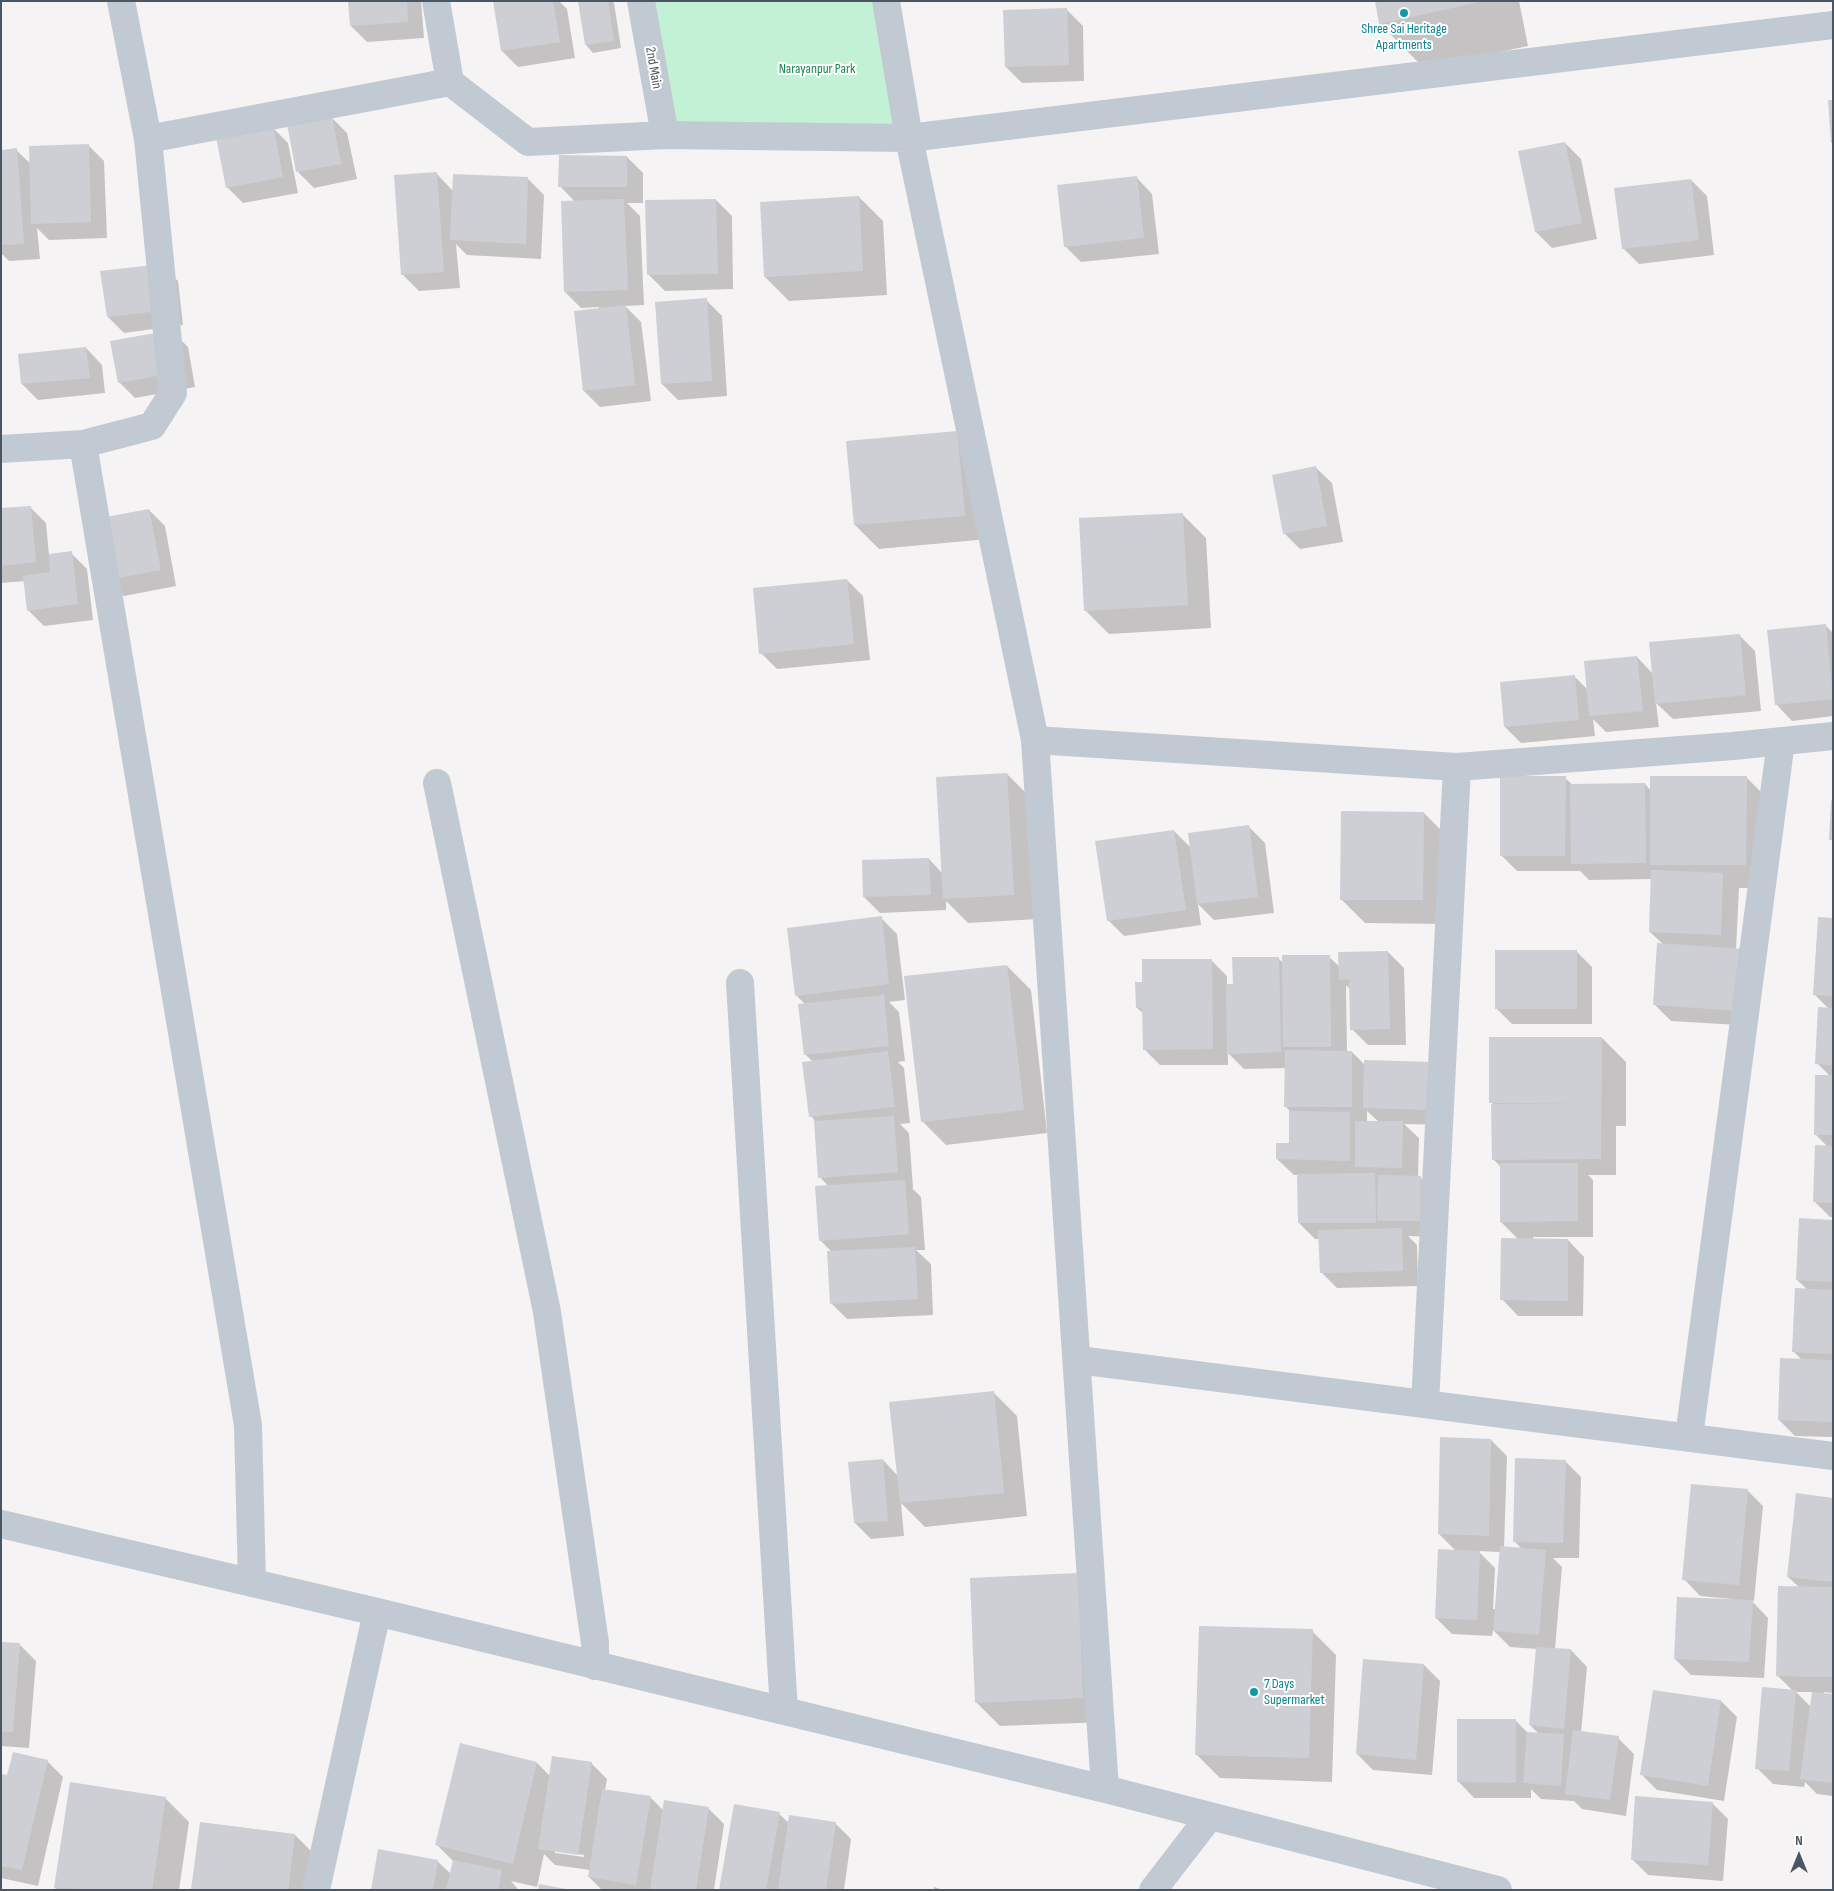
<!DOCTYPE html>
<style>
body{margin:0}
#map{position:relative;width:1834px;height:1891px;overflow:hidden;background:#f5f3f3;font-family:"Sofia Sans Condensed",sans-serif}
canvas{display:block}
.frame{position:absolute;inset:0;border:2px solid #4a5661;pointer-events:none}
.north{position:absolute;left:1774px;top:1831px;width:50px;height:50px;-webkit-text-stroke:4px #fff;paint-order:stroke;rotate:0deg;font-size:14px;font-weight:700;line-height:20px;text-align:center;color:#4a5661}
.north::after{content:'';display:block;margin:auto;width:18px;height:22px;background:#4a5661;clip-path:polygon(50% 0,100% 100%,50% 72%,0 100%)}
</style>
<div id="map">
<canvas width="1834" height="1891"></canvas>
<div class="frame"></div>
<div class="north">N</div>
</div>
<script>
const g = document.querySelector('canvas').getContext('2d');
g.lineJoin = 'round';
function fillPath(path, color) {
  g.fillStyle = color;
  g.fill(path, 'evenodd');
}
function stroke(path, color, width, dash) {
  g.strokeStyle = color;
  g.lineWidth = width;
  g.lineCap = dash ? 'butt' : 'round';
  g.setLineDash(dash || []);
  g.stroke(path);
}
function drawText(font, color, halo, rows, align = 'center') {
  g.font = font + ' "Sofia Sans Condensed",sans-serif';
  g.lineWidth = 4;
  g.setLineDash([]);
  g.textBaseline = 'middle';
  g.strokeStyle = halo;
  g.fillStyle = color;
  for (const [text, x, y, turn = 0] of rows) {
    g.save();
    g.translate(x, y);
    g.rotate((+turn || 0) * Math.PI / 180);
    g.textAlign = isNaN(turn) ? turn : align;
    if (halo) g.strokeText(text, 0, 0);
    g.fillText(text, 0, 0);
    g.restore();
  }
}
fillPath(new Path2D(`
 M641,1H886L909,138L665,135Z`), '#c3f1d5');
fillPath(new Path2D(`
 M349,1H421L424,38L367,42L351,26Z
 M496,1H559L567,9L575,58L518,67L502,51Z
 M579,1H612L614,3L621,48L593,53L586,45Z
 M1376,1H1519L1528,46L1424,68L1380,24Z
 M1067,10L1083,26L1084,81L1022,83L1006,67Z
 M331,117L347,133L357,179L314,188L298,172Z
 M272,127L288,143L298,193L243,203L227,187Z
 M1565,143L1581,159L1597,239L1552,248L1536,232Z
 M88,145L104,161L107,238L49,240L37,228L40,259L9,261L1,253V151L16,150L31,164Z
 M627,157L643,173V203H627L640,216L644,305L625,306L641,322L651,401L600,407L584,391L599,307L581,308L565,292L575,202L560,186Z
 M436,173L453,191L528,179L544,195L541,259L467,255L456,244L460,288L419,291L403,275Z
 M1136,177L1152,194L1159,254L1081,262L1065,246Z
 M1691,180L1707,196L1714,255L1639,264L1623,248Z
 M859,197L883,221L887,295L789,301L765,277Z
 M716,200L732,216L733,289L665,291L649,275Z
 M161,265L178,281L183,325L124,333L108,317Z
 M706,300L722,316L727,396L678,400L662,384Z
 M172,331L188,347L195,387L135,398L119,382Z
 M86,348L102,365L105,393L38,400L22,384Z
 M957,432L988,539L879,549L855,525Z
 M1315,467L1332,483L1343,542L1300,549L1284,533Z
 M30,507L46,523L49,555L71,553L87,569L93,620L44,626L28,610L25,581L1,583V510Z
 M149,510L165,526L176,586L124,596L108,580Z
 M1182,514L1206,538L1211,628L1109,634L1085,610Z
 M847,580L863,596L870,660L777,669L761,653Z
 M1826,626L1833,633V716L1792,721L1776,704Z
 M1739,635L1755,651L1761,711L1673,719L1656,703L1659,727L1606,732L1593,719L1595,736L1521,743L1505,727L1501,683L1574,676L1587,689L1637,657L1653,674Z
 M1007,774L1031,798L1038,919L968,923L946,901V910L880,913L864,897L929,859L942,873Z
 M1746,777L1770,801V888H1739L1736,949L1755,1026L1671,1021L1655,1005L1664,945L1650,932L1652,879L1589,880L1580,871H1517L1501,855L1565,778L1573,785L1645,784L1651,791Z
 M1424,813L1448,837L1446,924L1365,923L1341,899Z
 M1249,827L1265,843L1274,913L1214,920L1198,904L1201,925L1124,936L1108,920L1174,831L1191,848Z
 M881,918L897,934L905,1000L889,1002L899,1012L905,1061L898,1062L904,1068L910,1123L900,1124L909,1133L913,1188H912L921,1197L925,1250H916L931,1264L933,1315L847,1319L831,1303L832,1252L820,1240L829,1187L820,1177L815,1121L811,1116L813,1062L805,1054L806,1005L796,995Z
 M1833,919V1217H1830L1814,1201L1828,1147L1815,1134L1830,1076L1817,1063L1829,1009L1814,994Z
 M1576,951L1592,967V1024H1512L1496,1008Z
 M1388,952L1404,968L1406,1045H1368L1352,1029L1351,990L1346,985L1347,1052H1352L1365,1065L1448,1125L1404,1124L1419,1138L1418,1177H1420L1436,1193V1237L1408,1236L1417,1245L1418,1286L1337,1288L1321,1272L1320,1239H1315L1299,1223V1175H1294L1277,1159L1290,1145V1111L1285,1106L1286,1068L1244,1069L1228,1053V1065H1160L1144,1049V1014L1137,1008L1144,984L1211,960L1227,976V986H1234L1278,958L1283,963L1329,957L1340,967ZM1367,1111L1379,1122H1367Z
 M1007,966L1031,990L1047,1133L946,1145L922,1121Z
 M1602,1038L1626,1062V1126H1616V1175H1588L1593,1180V1237H1533V1240H1568L1584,1257L1583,1316H1518L1502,1299L1519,1240L1501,1222V1167L1493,1159V1104L1491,1102Z
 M1833,1221V1437L1795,1436L1779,1420L1802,1360L1794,1352L1808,1290L1797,1280Z
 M993,1392L1017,1416L1027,1516L925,1527L901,1503L904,1536L871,1539L855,1523L883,1460L898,1476Z
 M1491,1440L1507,1456L1504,1548L1522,1549L1514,1541L1565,1461L1581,1477L1579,1558H1553L1562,1567L1555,1649L1571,1650L1587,1667L1581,1733L1618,1738L1634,1754L1626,1816L1582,1809L1574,1801L1541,1799L1531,1789V1798H1474L1458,1781L1516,1721L1528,1733L1539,1734L1530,1725L1537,1649L1510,1647L1493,1630L1492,1636L1452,1634L1436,1618L1456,1551L1439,1534ZM1478,1551L1500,1552L1496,1609H1493L1495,1568Z
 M1747,1490L1763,1506L1754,1601L1751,1600L1768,1618L1764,1678L1691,1675L1675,1659L1732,1601V1599L1700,1596L1684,1579Z
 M1833,1499V1693L1824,1692V1694L1833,1695V1796L1817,1794L1805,1782L1804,1787L1773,1784L1757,1768L1793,1691L1778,1676L1799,1587L1788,1577ZM1796,1692H1813L1811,1707Z
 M1077,1575L1106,1722L1000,1726L976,1702Z
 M1312,1631L1336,1655L1332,1782L1220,1778L1196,1754Z
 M1,1643L20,1645L36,1661L29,1748L1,1746Z
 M1424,1665L1440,1681L1432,1775L1373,1770L1357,1754Z
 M1721,1701L1737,1717L1724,1801L1657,1790L1641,1774Z
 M47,1761L63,1777L38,1886L1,1878V1775L8,1777Z
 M537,1763L550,1776L591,1763L607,1779L605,1790L650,1797L664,1811L708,1808L724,1824L714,1890H602L589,1877L590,1870L555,1865L544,1854L537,1887L511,1881L517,1888V1890H372L437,1861L451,1874L454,1862L437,1845ZM555,1851L584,1855V1857L555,1853Z
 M165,1798L189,1822L179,1890H57L55,1888Z
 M1712,1803L1728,1819L1723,1881L1648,1875L1632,1859Z
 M779,1814L789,1823H835L851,1839L844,1890H720Z
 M295,1835L319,1859L314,1890H192Z
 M934,1887L944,1890H934Z`), '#0003');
fillPath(new Path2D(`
 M348,1H407L408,22L350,26Z
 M493,1H553L560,42L501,51Z
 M578,1H608L614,41L585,45Z
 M1375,1H1480V2L1379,24Z
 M1067,8L1069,65L1005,67L1003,10Z
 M1828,100H1833V143H1831Z
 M332,115L341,164L296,172L287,124Z
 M273,125L283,177L226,188L216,137Z
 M1565,142L1582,223L1535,232L1518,151Z
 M89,144L91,222L31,224L29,146Z
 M17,148L24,244L1,245V150Z
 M559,155L627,156V187H558Z
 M437,172L444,272L401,275L394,175Z
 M453,174L528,177L526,244L450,240Z
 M1137,176L1144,238L1064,247L1057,185Z
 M1691,179L1699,240L1622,249L1614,188Z
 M859,196L863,271L764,277L760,202Z
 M624,199L628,290L564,292L561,201Z
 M716,199L718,274L647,275L645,200Z
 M162,264L168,310L107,317L100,271Z
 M707,298L712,381L661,384L655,302Z
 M626,305L635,385L583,391L574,311Z
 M172,330L179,372L118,383L110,341Z
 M86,347L90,378L21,384L18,354Z
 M957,431L965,516L854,525L846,441Z
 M1316,466L1327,526L1283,534L1272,475Z
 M31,506L36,562L1,566V508Z
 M149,509L161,570L107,580L95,519Z
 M1183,513L1188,605L1084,611L1079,518Z
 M72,551L78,604L27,611L23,576L50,572L49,554Z
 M847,579L854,644L759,654L753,588Z
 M1826,624L1833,699L1775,705L1767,630Z
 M1740,634L1746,695L1655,704L1649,642Z
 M1637,656L1643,711L1589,716L1584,661Z
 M1575,675L1579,720L1504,727L1500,682Z
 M1007,773L1014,895L943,899L936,777Z
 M1500,776H1566L1565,856H1500Z
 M1650,776H1747L1746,865H1650Z
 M1645,783L1646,863L1571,864L1570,784Z
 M1831,800L1833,801V840H1829Z
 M1341,811L1424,812L1423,900H1340Z
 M1249,825L1258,897L1197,904L1188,833Z
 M1174,830L1186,910L1107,921L1095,841Z
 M929,858L931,895L863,897L862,860Z
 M1651,870L1723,873L1721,935L1649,932Z
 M882,916L889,984L795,996L787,928Z
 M1818,917L1833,918V996L1813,995Z
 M1657,943L1744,949L1740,1011L1653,1005Z
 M1495,950H1577V1009H1495Z
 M1388,951L1390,1029L1350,1030L1349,979L1339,980L1338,952Z
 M1282,955H1330L1331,1047H1283Z
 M1232,957H1279L1281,1052L1227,1054L1226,984H1233Z
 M1142,959H1212L1213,1049L1143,1050L1142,1008H1136L1135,982H1142Z
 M1007,965L1024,1110L921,1122L904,976Z
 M884,995L889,1046L804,1055L798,1004Z
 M1818,1007L1833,1008V1065L1815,1064Z
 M1489,1037H1602L1601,1159L1492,1160L1491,1104L1591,1103H1489Z
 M1285,1050L1352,1051V1107H1284Z
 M888,1051L895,1107L809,1117L802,1062Z
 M1364,1060L1433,1062L1432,1110L1363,1108Z
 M1815,1075H1833V1135H1814Z
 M1289,1111L1350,1112V1161L1276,1159V1143H1289Z
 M894,1116L898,1172L818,1178L814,1121Z
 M1355,1121H1403L1402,1168L1355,1167Z
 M1815,1145L1833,1146V1203L1813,1202Z
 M1500,1163H1578V1221L1500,1222Z
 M1375,1173L1376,1223H1298L1297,1174Z
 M1378,1175L1421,1176L1420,1221H1377Z
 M905,1180L909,1234L819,1241L815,1186Z
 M1799,1218L1833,1220V1282L1796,1280Z
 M1402,1228L1403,1271L1320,1273L1318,1230Z
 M1501,1238L1568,1239V1301L1500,1300Z
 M915,1247L918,1299L830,1304L827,1251Z
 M1795,1288L1833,1290V1354L1792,1352Z
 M1780,1358L1833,1360V1422L1778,1420Z
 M994,1391L1004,1493L900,1503L889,1402Z
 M1440,1437L1491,1439L1489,1536L1438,1534Z
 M1515,1458L1566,1460L1563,1543L1513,1542Z
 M883,1459L888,1521L854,1523L848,1462Z
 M1691,1484L1748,1489L1739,1585L1682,1580Z
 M1796,1493L1833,1498V1582L1787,1577Z
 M1500,1546L1546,1550L1539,1635L1493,1631Z
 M1438,1549L1480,1551L1477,1620L1435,1618Z
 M1078,1573L1083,1698L975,1703L970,1578Z
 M1778,1586L1833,1587V1677L1776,1676Z
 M1677,1597L1753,1600L1749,1662L1674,1659Z
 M1199,1626L1313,1629L1309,1758L1195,1755Z
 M1,1642L20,1643L13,1732H1Z
 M1536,1647L1571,1649L1564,1729L1529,1725Z
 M1363,1659L1424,1664L1416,1760L1356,1754Z
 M1762,1687L1796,1690L1789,1771L1755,1769Z
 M1653,1690L1721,1700L1708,1786L1640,1775Z
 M1812,1692L1833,1694V1783L1800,1779Z
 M1457,1719H1516V1783L1457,1782Z
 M1573,1730L1619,1736L1610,1800L1565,1794Z
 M1527,1732L1564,1734L1561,1786L1523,1783Z
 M460,1743L537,1762L513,1864L435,1845Z
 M13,1752L48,1760L22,1870L1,1866V1774L7,1775Z
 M552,1756L592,1762L578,1855L538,1849Z
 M70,1782L166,1797L152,1890L54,1888Z
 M602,1789L651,1796L636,1885L588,1877Z
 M1635,1796L1713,1802L1708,1865L1631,1860Z
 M664,1800L709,1807L696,1890H650Z
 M734,1804L780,1812L766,1890H719Z
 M789,1815L836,1822L826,1890H778Z
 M200,1822L295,1834L288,1890H191Z
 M378,1849L438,1860L433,1890H371Z
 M453,1860L502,1870L498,1890H446Z
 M539,1884L566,1889V1890H538Z`), '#cdcfd5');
stroke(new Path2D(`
 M121,1L148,139L173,393L152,426L83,444L248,1425L252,1583
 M436,1L450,82
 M641,1L665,135
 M886,1L909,138L1035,740L1105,1789
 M148,139L450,82L528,142L665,135L909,138L1833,25
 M1,449L83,444
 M1035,740L1457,767L1733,746L1833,736
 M437,783L547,1312L595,1643V1666
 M740,983L784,1711
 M1078,1360L1833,1456
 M1425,1404L1457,767
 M1689,1437L1781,741
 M1,1524L377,1612L1105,1789L1498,1890
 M316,1890L377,1612
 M1153,1890L1210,1816`), '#c1cad2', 28);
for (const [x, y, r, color] of [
 [1404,13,5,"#0f9aa8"],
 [1254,1692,5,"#0f9aa8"]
]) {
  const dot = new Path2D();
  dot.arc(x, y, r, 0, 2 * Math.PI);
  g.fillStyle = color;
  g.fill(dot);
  stroke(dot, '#fff', 2);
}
drawText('14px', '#0d838f', '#fff', [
 ["Shree Sai Heritage",1404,29],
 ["Apartments",1404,45],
 ["7 Days",1264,1684,"left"],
 ["Supermarket",1264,1700,"left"]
]);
drawText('14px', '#4a5661', '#fff', [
 ["2nd Main",653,68,80]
]);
drawText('14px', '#17864f', '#fff', [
 ["Narayanpur Park",817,69]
]);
</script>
